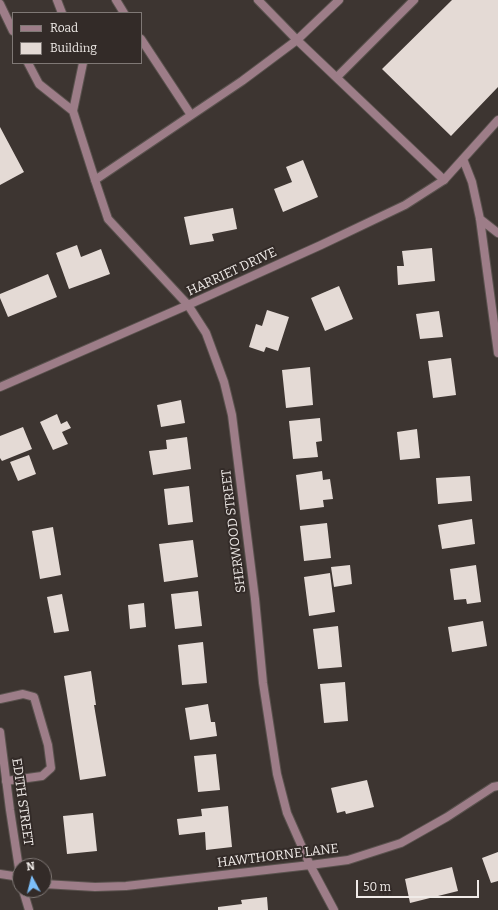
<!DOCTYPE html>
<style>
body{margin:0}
#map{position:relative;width:498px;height:910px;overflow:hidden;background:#3d3531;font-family:Bitter,serif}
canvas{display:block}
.legend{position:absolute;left:12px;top:12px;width:130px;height:52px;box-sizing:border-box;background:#332b28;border:1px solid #7f7875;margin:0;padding:5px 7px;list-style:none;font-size:12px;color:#f0ebe8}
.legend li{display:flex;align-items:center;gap:8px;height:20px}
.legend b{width:20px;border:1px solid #7f7875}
.north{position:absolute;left:12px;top:858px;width:40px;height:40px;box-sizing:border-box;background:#332b28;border:1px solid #7f7875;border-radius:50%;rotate:353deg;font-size:11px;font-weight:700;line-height:16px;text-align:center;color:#f0ebe8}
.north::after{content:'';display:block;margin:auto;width:14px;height:18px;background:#7cbef9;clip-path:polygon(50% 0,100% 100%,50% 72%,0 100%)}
.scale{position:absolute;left:356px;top:880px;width:123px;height:18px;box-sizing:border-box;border:2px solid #f0ebe8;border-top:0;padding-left:5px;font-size:12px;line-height:14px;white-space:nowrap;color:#f0ebe8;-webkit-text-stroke:3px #332b28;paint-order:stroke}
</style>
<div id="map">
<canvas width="498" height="910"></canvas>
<ul class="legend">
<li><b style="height:5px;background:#9d7d88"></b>Road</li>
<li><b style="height:11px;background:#e4dad5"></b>Building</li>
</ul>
<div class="north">N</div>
<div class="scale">50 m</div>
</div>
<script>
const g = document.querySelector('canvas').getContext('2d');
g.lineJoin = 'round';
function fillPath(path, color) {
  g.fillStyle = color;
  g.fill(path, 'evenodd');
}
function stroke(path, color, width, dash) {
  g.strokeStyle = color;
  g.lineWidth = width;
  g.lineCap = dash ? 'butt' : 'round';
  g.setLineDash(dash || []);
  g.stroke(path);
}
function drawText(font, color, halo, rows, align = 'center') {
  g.font = font + ' Bitter,serif';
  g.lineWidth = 4;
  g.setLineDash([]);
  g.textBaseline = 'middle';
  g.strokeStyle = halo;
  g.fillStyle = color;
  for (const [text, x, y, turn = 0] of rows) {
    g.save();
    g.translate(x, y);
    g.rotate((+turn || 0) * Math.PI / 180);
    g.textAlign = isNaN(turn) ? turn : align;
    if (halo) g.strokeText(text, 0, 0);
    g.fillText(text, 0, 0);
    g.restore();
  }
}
fillPath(new Path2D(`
 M452,0H498V87L451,136L382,69Z
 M0,127L24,172L0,185Z
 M303,160L318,197L283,212L274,189L292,182L286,167Z
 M233,208L237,229L212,234L214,241L190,245L184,217Z
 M77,245L81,257L101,249L110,274L69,289L56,253Z
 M432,248L435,281L398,285L397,266H404L402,251Z
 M48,274L57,297L8,317L0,298V294Z
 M339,286L353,319L325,331L311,298Z
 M267,310L289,317L278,351L266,347L264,352L249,347L256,324L262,326Z
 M439,311L443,337L420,339L416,314Z
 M451,358L456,395L433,398L428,361Z
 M310,367L313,405L286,408L282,370Z
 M181,400L185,423L161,427L157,405Z
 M57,414L61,424L67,421L71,428L62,432L68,444L53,450L40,422Z
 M320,418L322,441L316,442L318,457L293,459L289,421Z
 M23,427L32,449L2,461L0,458V436Z
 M417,429L420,458L400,460L397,432Z
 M187,437L191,469L153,475L149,451L167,449L166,440Z
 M29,455L36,474L18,481L10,462Z
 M322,471L323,480L330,479L333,499L323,500L324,507L300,510L296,475Z
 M470,476L472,501L438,504L436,478Z
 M189,486L193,522L168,525L164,489Z
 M472,519L475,544L442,549L438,525Z
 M327,523L331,558L304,561L300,526Z
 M53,527L61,575L40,579L32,531Z
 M193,540L198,577L164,582L159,544Z
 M350,565L352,584L334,587L331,567Z
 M476,565L481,602L467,604L466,599L454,600L450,569Z
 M330,573L335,612L309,616L304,577Z
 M198,591L202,626L175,629L171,594Z
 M62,594L69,631L54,633L47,597Z
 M144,603L146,627L130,629L128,605Z
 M483,621L487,646L452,652L448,627Z
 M338,626L342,667L318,669L313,629Z
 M203,642L207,683L182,685L178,645Z
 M91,671L96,705H94L106,776L80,780L64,676Z
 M345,682L348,721L324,723L320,684Z
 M208,704L211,722H215L217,736L190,740L185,708Z
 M216,754L220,790L198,792L194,756Z
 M367,780L374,807L346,814L345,811L337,813L331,788Z
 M228,806L232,847L206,850L205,832L179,835L177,819L202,816L201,809Z
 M93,813L97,851L67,854L63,816Z
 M498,852V881L491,883L482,858Z
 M452,867L458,891L410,903L405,879Z
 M267,897L268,910H218V907L242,904L241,900Z`), '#e4dad5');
const service = new Path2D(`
 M57,0L62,13
 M116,0L124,13
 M258,0L297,40L444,180
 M0,4L13,31
 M141,39L191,115
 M28,63L39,84L73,111
 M83,63L73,111L95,180L242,81L297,40L339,0
 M337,77L414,0
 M0,699L23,694L34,697L48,745L51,768L42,776L6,781`);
const minor = new Path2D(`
 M463,159L472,182L480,219L498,353
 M95,180L108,219L188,305L206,333L224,382L232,415L255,599L263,683L277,774L287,813L310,865L334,910
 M480,219L498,233
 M0,387L188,305L321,245L405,205L444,180L498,120
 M0,732L10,810L20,875
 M0,874L20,877
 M44,884L95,887L126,886L310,865L348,860L401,843L447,817L493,787L498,786
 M23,890L29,910`);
stroke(service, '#5a524e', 10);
stroke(minor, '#5a524e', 10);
stroke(service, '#9d7d88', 8);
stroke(minor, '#9d7d88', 8);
drawText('13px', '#f0ebe8', '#332b28', [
 ["HARRIET DRIVE",232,272,-25],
 ["SHERWOOD STREET",234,531,-97],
 ["EDITH STREET",22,802,82],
 ["HAWTHORNE LANE",278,856,-7]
]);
</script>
